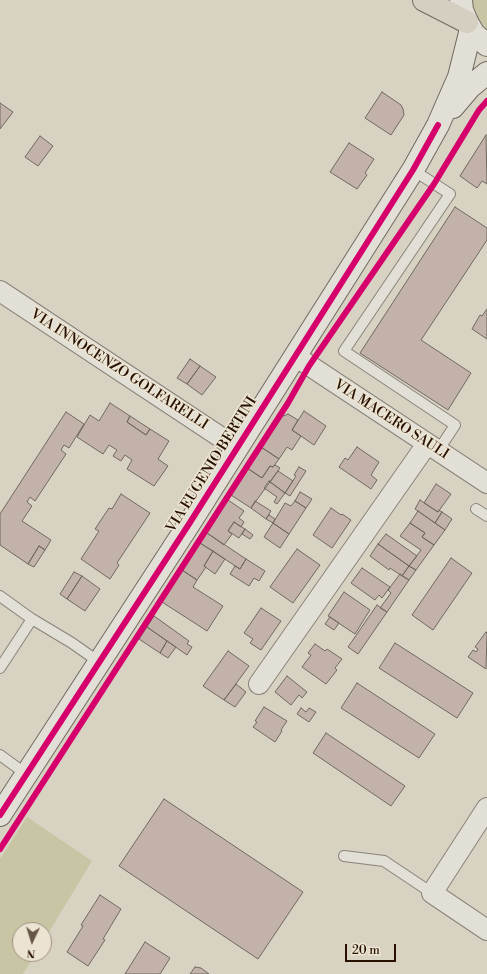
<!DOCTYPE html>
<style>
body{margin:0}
#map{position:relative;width:487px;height:974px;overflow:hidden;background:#d8d2c3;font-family:"Libre Bodoni",serif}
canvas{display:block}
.north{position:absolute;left:12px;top:922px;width:40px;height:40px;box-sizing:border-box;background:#ece4d2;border:1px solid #9e8f7e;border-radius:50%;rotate:184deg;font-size:11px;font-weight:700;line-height:16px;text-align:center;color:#281000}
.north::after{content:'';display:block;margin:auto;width:14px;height:18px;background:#665444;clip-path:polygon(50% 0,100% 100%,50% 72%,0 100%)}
.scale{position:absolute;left:345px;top:944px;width:51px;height:18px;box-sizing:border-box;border:2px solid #281000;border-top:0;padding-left:5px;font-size:12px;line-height:14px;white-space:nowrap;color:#281000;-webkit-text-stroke:3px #ece4d2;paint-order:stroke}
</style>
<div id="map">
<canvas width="487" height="974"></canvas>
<div class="north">N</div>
<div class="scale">20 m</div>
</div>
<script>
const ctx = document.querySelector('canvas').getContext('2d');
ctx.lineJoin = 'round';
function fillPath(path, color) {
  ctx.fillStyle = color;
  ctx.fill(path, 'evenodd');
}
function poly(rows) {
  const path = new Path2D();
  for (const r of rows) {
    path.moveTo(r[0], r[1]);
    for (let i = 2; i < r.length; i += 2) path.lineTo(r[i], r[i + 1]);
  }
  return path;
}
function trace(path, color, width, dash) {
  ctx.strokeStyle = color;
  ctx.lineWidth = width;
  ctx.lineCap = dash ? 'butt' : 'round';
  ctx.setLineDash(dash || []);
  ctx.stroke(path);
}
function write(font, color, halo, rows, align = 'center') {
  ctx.font = font + ' "Libre Bodoni",serif';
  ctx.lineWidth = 3.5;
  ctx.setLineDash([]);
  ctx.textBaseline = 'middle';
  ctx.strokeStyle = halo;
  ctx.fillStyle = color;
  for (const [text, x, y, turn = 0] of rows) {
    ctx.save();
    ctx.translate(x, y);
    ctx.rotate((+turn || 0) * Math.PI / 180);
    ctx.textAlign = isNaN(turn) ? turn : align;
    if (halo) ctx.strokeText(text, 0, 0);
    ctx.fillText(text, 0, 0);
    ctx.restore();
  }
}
const green = poly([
 [473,0,487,0,487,30,479,20,473,5],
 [27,817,92,861,44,940,44,930,20,930,20,954,35,954,23,974,0,974,0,859]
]);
const building = poly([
 [382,92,401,105,403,109,404,115,391,135,365,118,382,92],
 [0,103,13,112,0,129,0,103],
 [486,135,487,184,482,181,477,188,460,176,486,135],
 [40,136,53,146,38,166,25,157,40,136],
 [349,143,374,159,365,173,367,175,357,189,330,172,349,143],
 [455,207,487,228,487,240,421,340,471,373,448,410,360,353,455,207],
 [487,309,487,339,472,329,480,315,482,316,487,309],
 [190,359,200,366,187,384,177,378,190,359],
 [200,366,216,377,202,395,187,384,200,366],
 [110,403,130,416,127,422,146,435,150,429,169,441,158,459,168,466,154,486,127,469,132,460,125,455,121,461,113,456,117,450,109,445,103,454,77,437,90,415,99,421,110,403],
 [304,411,326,426,314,445,292,430,304,411],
 [66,412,84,424,69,448,64,445,61,450,66,454,35,501,30,497,27,502,32,506,22,521,51,540,45,550,39,546,28,564,0,545,0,514,66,412],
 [288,414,298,420,292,430,301,436,292,450,287,447,279,459,261,447,281,417,288,414],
 [130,416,150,429,146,435,127,422,130,416],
 [261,447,279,459,273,467,270,466,262,478,247,468,261,447],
 [357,447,379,462,371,475,377,480,371,489,339,467,345,458,348,460,357,447],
 [275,465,280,468,251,508,231,495,247,468,262,478,270,466,273,467,275,465],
 [299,467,306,471,290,496,285,493,296,476,294,475,299,467],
 [278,471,293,481,285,493,270,482,278,471],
 [269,481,285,493,277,504,274,502,277,497,264,488,269,481],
 [436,484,451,494,438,512,424,503,436,484],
 [300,492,312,499,306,508,295,501,300,492],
 [121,494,150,513,117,563,119,565,110,579,81,559,99,531,95,529,109,508,112,509,121,494],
 [228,500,244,511,239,518,244,522,241,527,234,522,228,531,232,534,224,545,207,533,228,500],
 [420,500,438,512,439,510,442,512,435,523,415,509,420,500],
 [255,501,271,511,266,519,251,508,255,501],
 [295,501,306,508,289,534,273,523,285,503,291,506,295,501],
 [331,508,341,515,342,514,351,520,332,548,313,535,331,508],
 [418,511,445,530,434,545,422,537,425,533,410,523,418,511],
 [442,512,452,519,445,530,435,523,442,512],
 [269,515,275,519,273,523,266,519,269,515],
 [234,522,245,529,239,538,228,531,234,522],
 [273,523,289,534,280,548,264,537,273,523],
 [410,523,425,533,422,537,434,545,416,570,409,566,421,550,400,536,410,523],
 [245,529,253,535,250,539,242,534,245,529],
 [207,533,246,559,240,569,200,543,207,533],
 [386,534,417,556,409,566,378,544,386,534],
 [200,543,213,551,204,566,206,567,197,580,182,570,200,543],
 [378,544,409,566,402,576,390,568,389,570,370,556,378,544],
 [39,546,45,550,34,567,28,564,39,546],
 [297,549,320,565,293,603,270,587,297,549],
 [213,551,225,559,215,574,204,566,213,551],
 [451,558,472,573,433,630,412,615,451,558],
 [246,559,265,571,259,581,254,578,249,586,230,574,235,566,240,569,246,559],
 [409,566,416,570,409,580,402,576,409,566],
 [362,568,390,587,382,598,379,595,375,600,351,583,362,568],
 [182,570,197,580,193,587,223,606,207,631,162,602,182,570],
 [74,572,82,576,67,599,60,594,74,572],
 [400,574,409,580,387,612,380,608,391,593,388,590,400,574],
 [82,576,100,589,85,611,67,599,82,576],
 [344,592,370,610,355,634,328,616,344,592],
 [377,605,387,612,358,654,348,647,377,605],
 [261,608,281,621,261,650,250,643,253,639,244,633,261,608],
 [154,616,189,641,187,644,192,647,187,655,147,627,154,616],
 [330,617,339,623,334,630,325,624,330,617],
 [147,627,167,641,160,653,139,639,147,627],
 [486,632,487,633,486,669,468,657,473,650,476,652,478,649,475,647,486,632],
 [167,641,176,647,168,658,160,653,167,641],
 [395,643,473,693,457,718,379,668,395,643],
 [315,644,325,651,327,649,342,659,335,668,337,670,326,684,302,667,311,655,308,653,315,644],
 [228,651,249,666,224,700,203,686,228,651],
 [287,676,307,692,302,698,299,695,291,705,275,692,287,676],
 [357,683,435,734,419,758,341,708,357,683],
 [236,684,246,692,235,707,224,700,236,684],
 [264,707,287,721,281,730,282,731,275,742,253,727,257,722,255,721,264,707],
 [301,708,306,712,309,708,316,712,309,722,297,714,301,708],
 [326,733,405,786,391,806,313,753,326,733],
 [164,799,303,892,258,959,119,866,164,799],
 [100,895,121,909,103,939,105,940,88,966,67,952,83,926,81,925,100,895],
 [145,942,170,958,160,974,125,974,145,942],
 [195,967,201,968,209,974,190,974,195,967]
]);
const lane = poly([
 [413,170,450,194,344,351,455,425,438,451],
 [476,509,487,516],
 [0,596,32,619],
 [0,668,32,619,72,643,99,662],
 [0,755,26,774],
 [344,856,384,861,432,893]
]);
const street = poly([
 [0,291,237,448],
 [295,356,487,483],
 [259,684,427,444],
 [487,808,432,893,487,930]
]);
const secondary = poly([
 [461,0,462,10,467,22,474,34,487,45],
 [453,107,470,87,487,73],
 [0,815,189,524,413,170,438,125,459,77,471,29]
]);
const highway = poly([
 [424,0,467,22]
]);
const cycleway = poly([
 [0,815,189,524,413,170,438,125],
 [0,849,288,403,309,366,434,184,479,110,487,101]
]);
const streetNames = [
 ["VIA INNOCENZO GOLFARELLI",119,370,33],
 ["VIA MACERO SAULI",391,420,33],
 ["VIA EUGENIO BERTINI",212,465,-58]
];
fillPath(green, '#c8c5a4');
fillPath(building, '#c3b2a9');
trace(building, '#70695f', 1);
trace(lane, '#898378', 12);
trace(street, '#898378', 22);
trace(secondary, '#70695f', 24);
trace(highway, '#70695f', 24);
trace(lane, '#e2dfd7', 10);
trace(street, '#e2dfd7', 20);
trace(secondary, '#e2dfd7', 22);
trace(highway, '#d5cfc2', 22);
trace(cycleway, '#d6006c', 6);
write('14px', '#281000', '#ece4d2', streetNames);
</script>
